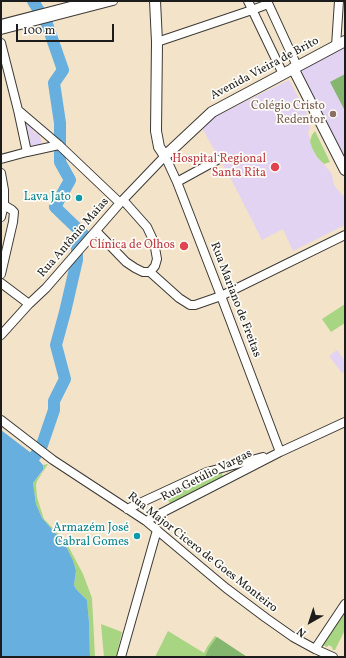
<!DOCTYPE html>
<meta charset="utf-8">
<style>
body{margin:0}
#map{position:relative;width:346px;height:658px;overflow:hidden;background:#f3e3c9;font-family:Vollkorn,serif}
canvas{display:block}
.frame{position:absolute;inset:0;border:2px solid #1c1c1c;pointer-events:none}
.north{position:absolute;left:290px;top:602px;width:40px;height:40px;-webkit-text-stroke:3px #fdfcf7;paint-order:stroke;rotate:219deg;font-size:11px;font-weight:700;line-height:16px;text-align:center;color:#1c1c1c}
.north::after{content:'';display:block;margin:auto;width:14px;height:18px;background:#1c1c1c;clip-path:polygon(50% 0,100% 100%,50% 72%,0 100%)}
.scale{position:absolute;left:16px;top:24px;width:98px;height:18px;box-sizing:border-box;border:2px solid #1c1c1c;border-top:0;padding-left:5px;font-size:12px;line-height:14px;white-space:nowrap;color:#1c1c1c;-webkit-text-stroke:3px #fdfcf7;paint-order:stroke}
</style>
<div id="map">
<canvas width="346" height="658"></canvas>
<div class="frame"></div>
<div class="north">N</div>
<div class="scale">100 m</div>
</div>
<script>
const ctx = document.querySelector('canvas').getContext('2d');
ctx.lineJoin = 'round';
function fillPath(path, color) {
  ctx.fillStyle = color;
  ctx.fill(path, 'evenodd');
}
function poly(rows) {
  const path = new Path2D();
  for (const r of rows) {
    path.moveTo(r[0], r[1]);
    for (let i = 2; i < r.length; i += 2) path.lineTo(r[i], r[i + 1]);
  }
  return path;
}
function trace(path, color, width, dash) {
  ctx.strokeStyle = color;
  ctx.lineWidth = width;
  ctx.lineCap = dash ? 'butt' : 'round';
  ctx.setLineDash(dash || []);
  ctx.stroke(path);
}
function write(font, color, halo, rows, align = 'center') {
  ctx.font = font + ' Vollkorn,serif';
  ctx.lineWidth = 3.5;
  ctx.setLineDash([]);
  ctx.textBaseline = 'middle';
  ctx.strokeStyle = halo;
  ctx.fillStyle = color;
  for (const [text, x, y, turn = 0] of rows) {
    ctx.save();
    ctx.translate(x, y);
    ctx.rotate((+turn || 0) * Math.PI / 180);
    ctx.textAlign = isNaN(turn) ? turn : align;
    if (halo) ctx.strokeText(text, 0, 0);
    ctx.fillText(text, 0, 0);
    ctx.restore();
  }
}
const built = poly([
 [345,47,345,158,299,69],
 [289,80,307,114,305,117,310,127,308,132,312,148,317,157,329,170,332,175,334,185,343,196,345,196,345,225,293,251,283,229,262,240,233,183,202,128,212,118],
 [31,123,34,133,39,133,42,144,31,146,25,125],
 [337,350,345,361,345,371,342,373,329,356]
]);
const green = poly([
 [315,131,330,162,324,164,317,157,312,148,310,141,312,135],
 [345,304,345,323,331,332,322,319],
 [48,464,37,481,36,485,37,497,40,507,44,519,66,542,83,574,92,598,95,657,90,657,89,622,87,600,76,589,74,585,76,571,65,544,42,518,36,504,33,483,43,471,43,465],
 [221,470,223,477,170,504,165,493],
 [345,611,345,630,335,650,333,650,332,647,329,645,327,647,322,645],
 [101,624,122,632,116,657,104,657],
 [168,631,204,653,207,647,215,636,247,657,155,657]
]);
const forest = poly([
 [345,74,345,111,330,82],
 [217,637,247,657,205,657,209,648]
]);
const water = poly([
 [1,430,35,456,43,465,43,470,33,483,36,504,42,518,65,544,73,561,76,571,74,585,76,589,87,600,89,622,90,657,1,657]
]);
const river = poly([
 [33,1,47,24,63,70,54,83,60,123,60,162,70,180,55,207,85,236,77,249,77,260,65,312,56,345,65,379,54,401,54,410,42,445,35,456]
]);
const minor = poly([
 [248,1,283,74],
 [267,1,297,66],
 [1,24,90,1],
 [1,30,113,1],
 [157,42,252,10,268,4],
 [1,43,18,110,27,152],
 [336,46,339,1],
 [18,110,59,145,120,203],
 [1,159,27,152,59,145],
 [1,173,4,190,4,205,12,210,14,212,13,222,1,274],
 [177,182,217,160],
 [123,200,147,227,154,242,157,259,155,266,150,272],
 [1,217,4,205],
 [96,231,126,262,135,268,143,272,150,272,179,298,190,305,195,305,221,296,345,235],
 [1,283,29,304],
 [1,335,29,304,46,288,120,203,165,156,177,182,221,296,280,452],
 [1,420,53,460,146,521,226,588,266,618,293,637,315,649,333,657],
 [127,509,207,472,263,457],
 [146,521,280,452,345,422],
 [315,649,345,604],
 [121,657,157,530]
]);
const major = poly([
 [155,1,157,42,156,131,159,147,165,156,212,112,345,41],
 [293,68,345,170]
]);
const markers = [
 [333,114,4,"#8d6e63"],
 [275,167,5,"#e0444e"],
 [79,198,4,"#0f9aa8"],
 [184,246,5,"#e0444e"],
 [137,536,4,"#0f9aa8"]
];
const streetNames = [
 ["Avenida Vieira de Brito",265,69,-28],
 ["Rua Antônio Maias",74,238,-49],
 ["Rua Mariano de Freitas",235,300,69],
 ["Rua Getúlio Vargas",207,476,-27],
 ["Rua Major Cicero de Goes Monteiro",202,553,38]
];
const educationNames = [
 ["Colégio Cristo",325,107],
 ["Redentor",325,121]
];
const healthNames = [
 ["Hospital Regional",266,160],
 ["Santa Rita",266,174],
 ["Clínica de Olhos",175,246]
];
const cultureNames = [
 ["Lava Jato",71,198],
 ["Armazém José",129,529],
 ["Cabral Gomes",129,543]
];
fillPath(built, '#e3d3f2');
fillPath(green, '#a7d582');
fillPath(forest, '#85b670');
fillPath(water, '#66afde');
trace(river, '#66afde', 12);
trace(minor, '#3c3a36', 10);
trace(major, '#3c3a36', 12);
trace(minor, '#fff', 8);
trace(major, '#fff', 10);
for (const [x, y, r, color] of markers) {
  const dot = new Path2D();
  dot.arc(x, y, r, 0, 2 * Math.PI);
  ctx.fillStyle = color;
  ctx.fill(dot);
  trace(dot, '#fdfcf7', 1.5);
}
write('12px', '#1c1c1c', '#fdfcf7', streetNames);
write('12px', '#785e54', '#fdfcf7', educationNames, 'right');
write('12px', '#be3a42', '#fdfcf7', healthNames, 'right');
write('12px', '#0d838f', '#fdfcf7', cultureNames, 'right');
</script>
